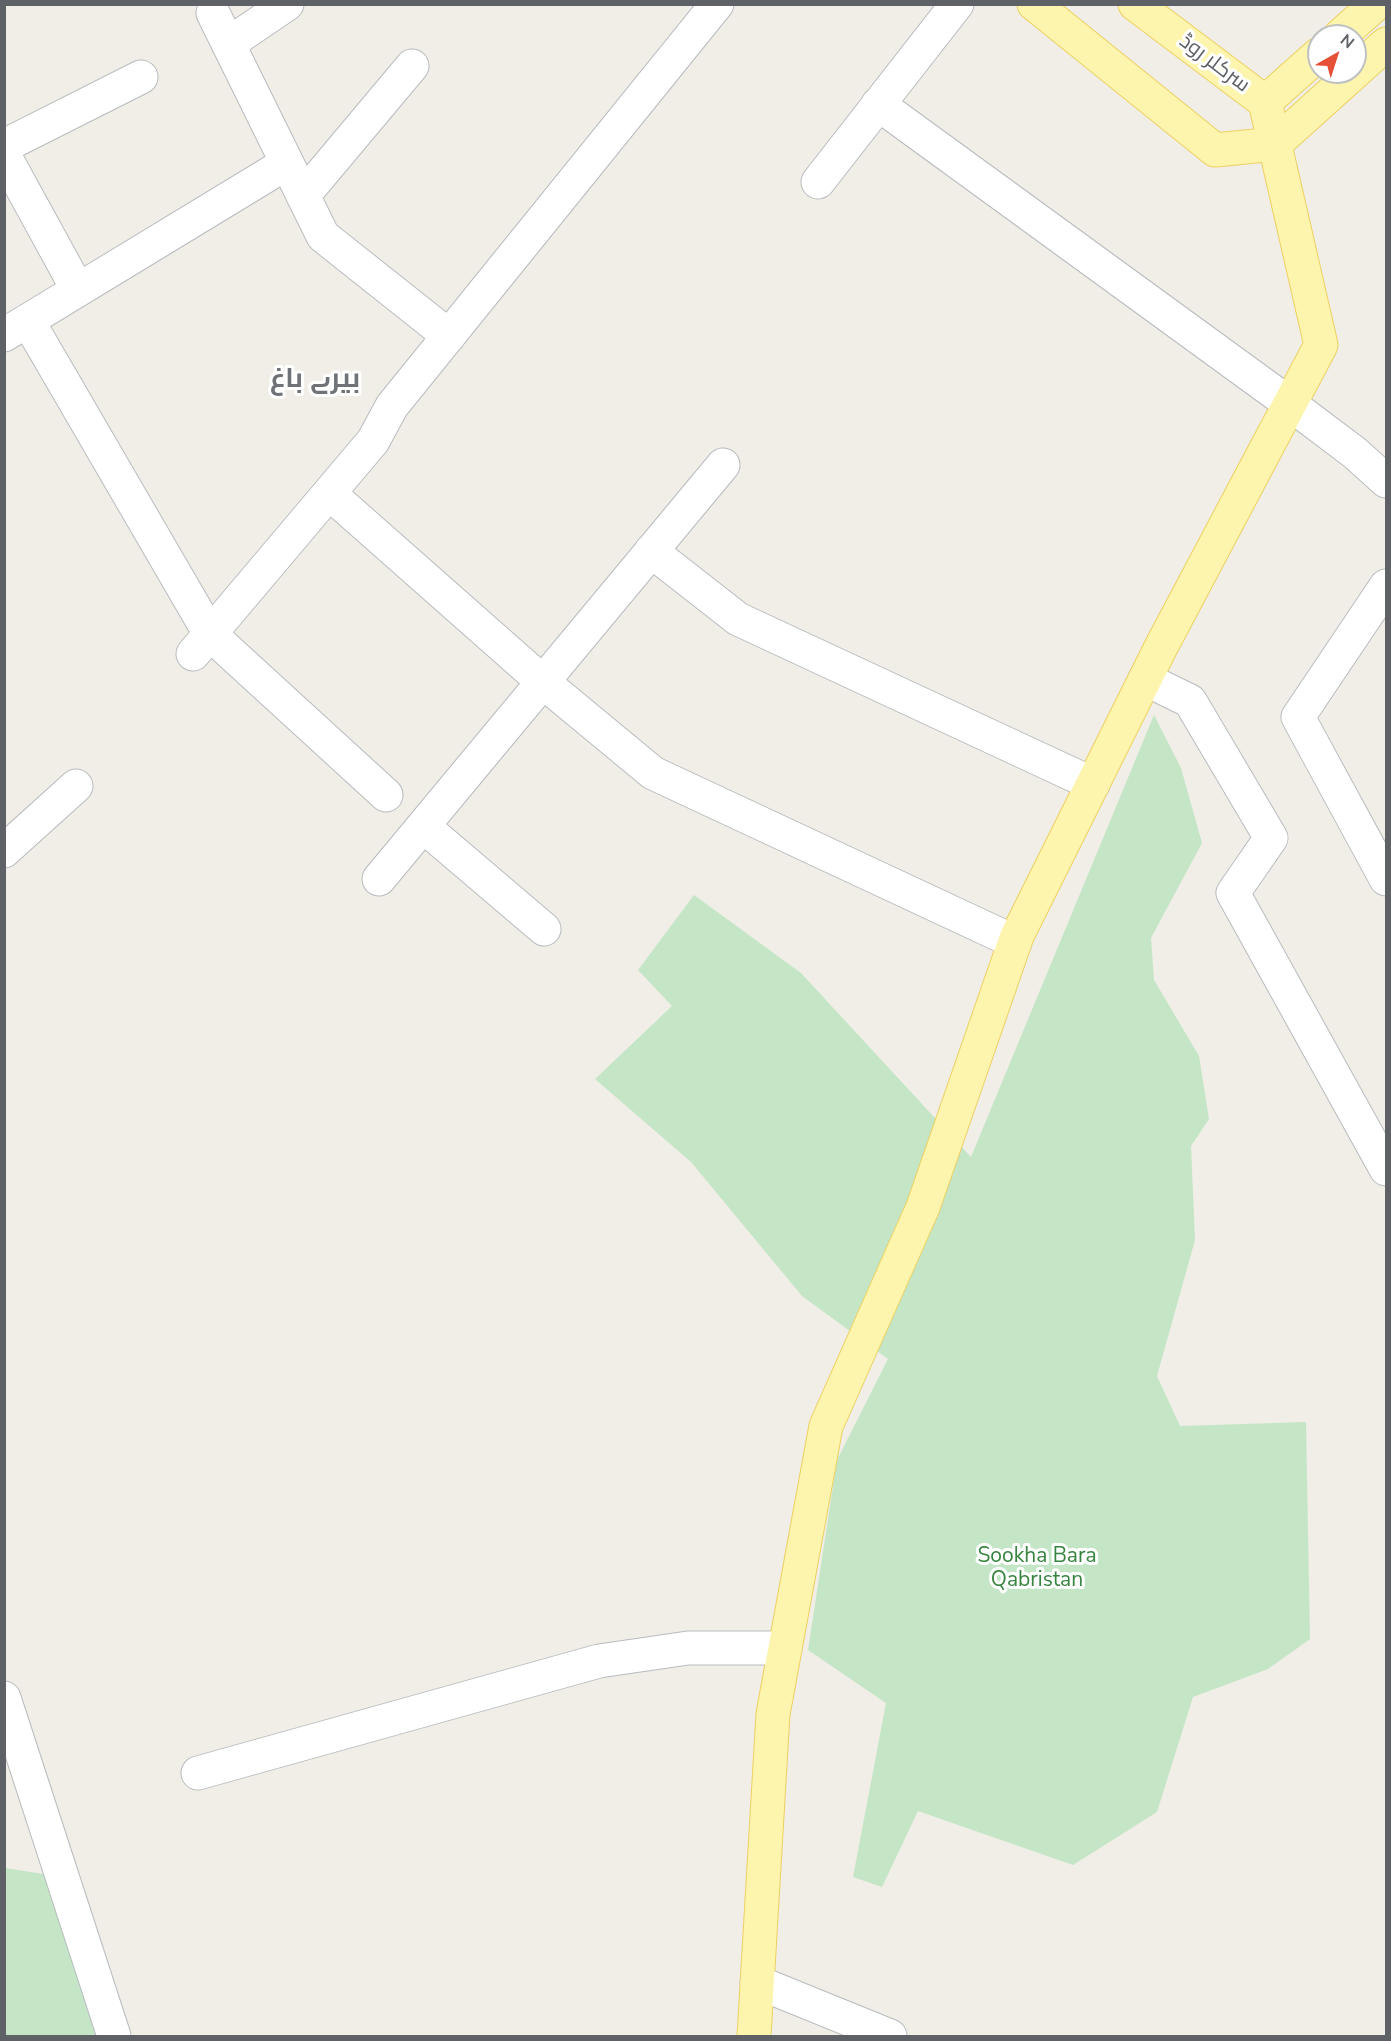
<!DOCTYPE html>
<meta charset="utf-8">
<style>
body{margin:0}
#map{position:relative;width:1391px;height:2041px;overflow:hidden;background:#f0eee6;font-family:"Nunito Sans",sans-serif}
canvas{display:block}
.frame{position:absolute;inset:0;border:6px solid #5e6166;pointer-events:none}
.north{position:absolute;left:1307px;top:24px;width:60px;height:60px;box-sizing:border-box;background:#fff;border:2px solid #bfc0c2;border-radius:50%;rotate:39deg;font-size:16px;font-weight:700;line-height:24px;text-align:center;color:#5e6166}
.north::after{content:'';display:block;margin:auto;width:21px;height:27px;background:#e55037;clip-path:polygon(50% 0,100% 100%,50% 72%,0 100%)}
</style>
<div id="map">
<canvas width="1391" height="2041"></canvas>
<div class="frame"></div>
<div class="north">N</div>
</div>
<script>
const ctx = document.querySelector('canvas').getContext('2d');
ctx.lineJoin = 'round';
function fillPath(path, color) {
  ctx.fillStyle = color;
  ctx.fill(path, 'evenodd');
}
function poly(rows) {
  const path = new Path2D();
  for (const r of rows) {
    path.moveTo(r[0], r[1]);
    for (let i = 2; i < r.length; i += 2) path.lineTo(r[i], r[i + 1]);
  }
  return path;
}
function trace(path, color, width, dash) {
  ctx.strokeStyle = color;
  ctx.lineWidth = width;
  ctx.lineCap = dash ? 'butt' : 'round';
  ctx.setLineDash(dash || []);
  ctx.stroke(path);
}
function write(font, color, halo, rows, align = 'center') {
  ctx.font = font + ' "Nunito Sans",Cairo,sans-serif';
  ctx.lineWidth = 6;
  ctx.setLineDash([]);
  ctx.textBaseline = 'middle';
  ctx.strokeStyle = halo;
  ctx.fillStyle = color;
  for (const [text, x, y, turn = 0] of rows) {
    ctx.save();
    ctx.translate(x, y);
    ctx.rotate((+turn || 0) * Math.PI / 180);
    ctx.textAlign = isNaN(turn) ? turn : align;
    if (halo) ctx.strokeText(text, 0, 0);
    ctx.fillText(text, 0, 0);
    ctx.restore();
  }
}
const green = poly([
 [1154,715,1181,768,1202,843,1151,938,1154,980,1199,1056,1209,1119,1191,1146,1195,1240,1157,1376,1180,1426,1306,1422,1310,1639,1268,1669,1193,1697,1157,1812,1073,1865,918,1811,882,1887,853,1877,886,1703,808,1650,837,1460,888,1359,802,1296,691,1162,595,1079,672,1006,638,970,694,895,801,973,971,1157],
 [5,1868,62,1877,114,2036,5,2036]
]);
const minor = poly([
 [213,13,323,236,449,336],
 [228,44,287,4],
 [878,104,1290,404,1355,453,1386,481],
 [4,146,141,77],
 [4,155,78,290],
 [818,182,957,4],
 [303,196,412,66],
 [28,321,210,634,386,795],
 [4,335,287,163],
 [329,493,543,682,653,773,1015,942],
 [651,551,738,619,1093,784],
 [1386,586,1298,717,1386,879],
 [193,654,373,441,392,406,717,4],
 [1145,679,1190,701,1271,838,1233,893,1386,1169],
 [423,826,544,929],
 [4,851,76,786],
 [379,879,723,465],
 [4,1698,114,2036],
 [198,1773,599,1661,688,1648,785,1648],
 [757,1982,890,2036]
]);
const major = poly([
 [1034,4,1215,150,1275,144,1355,72],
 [1135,4,1265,102],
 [1340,36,1376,4],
 [1355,72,1386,44],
 [1265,102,1319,54],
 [754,2036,773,1714,826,1426,923,1207,1017,936,1161,647,1321,345,1265,102]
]);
const streetNames = [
 ["سرکلر روڈ",1214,64,37]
];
const parkNames = [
 ["Sookha Bara",1037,1557],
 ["Qabristan",1037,1581]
];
const districtNames = [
 ["بیرے باغ",315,380]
];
fillPath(green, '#c4e6c6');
trace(minor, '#b8bbbf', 35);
trace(major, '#eed061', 35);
trace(minor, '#fff', 33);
trace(major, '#fdf5ae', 33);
write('21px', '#5e6166', '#fff', streetNames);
write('21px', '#378440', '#fff', parkNames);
write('bold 27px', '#6f7378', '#fff', districtNames);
</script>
